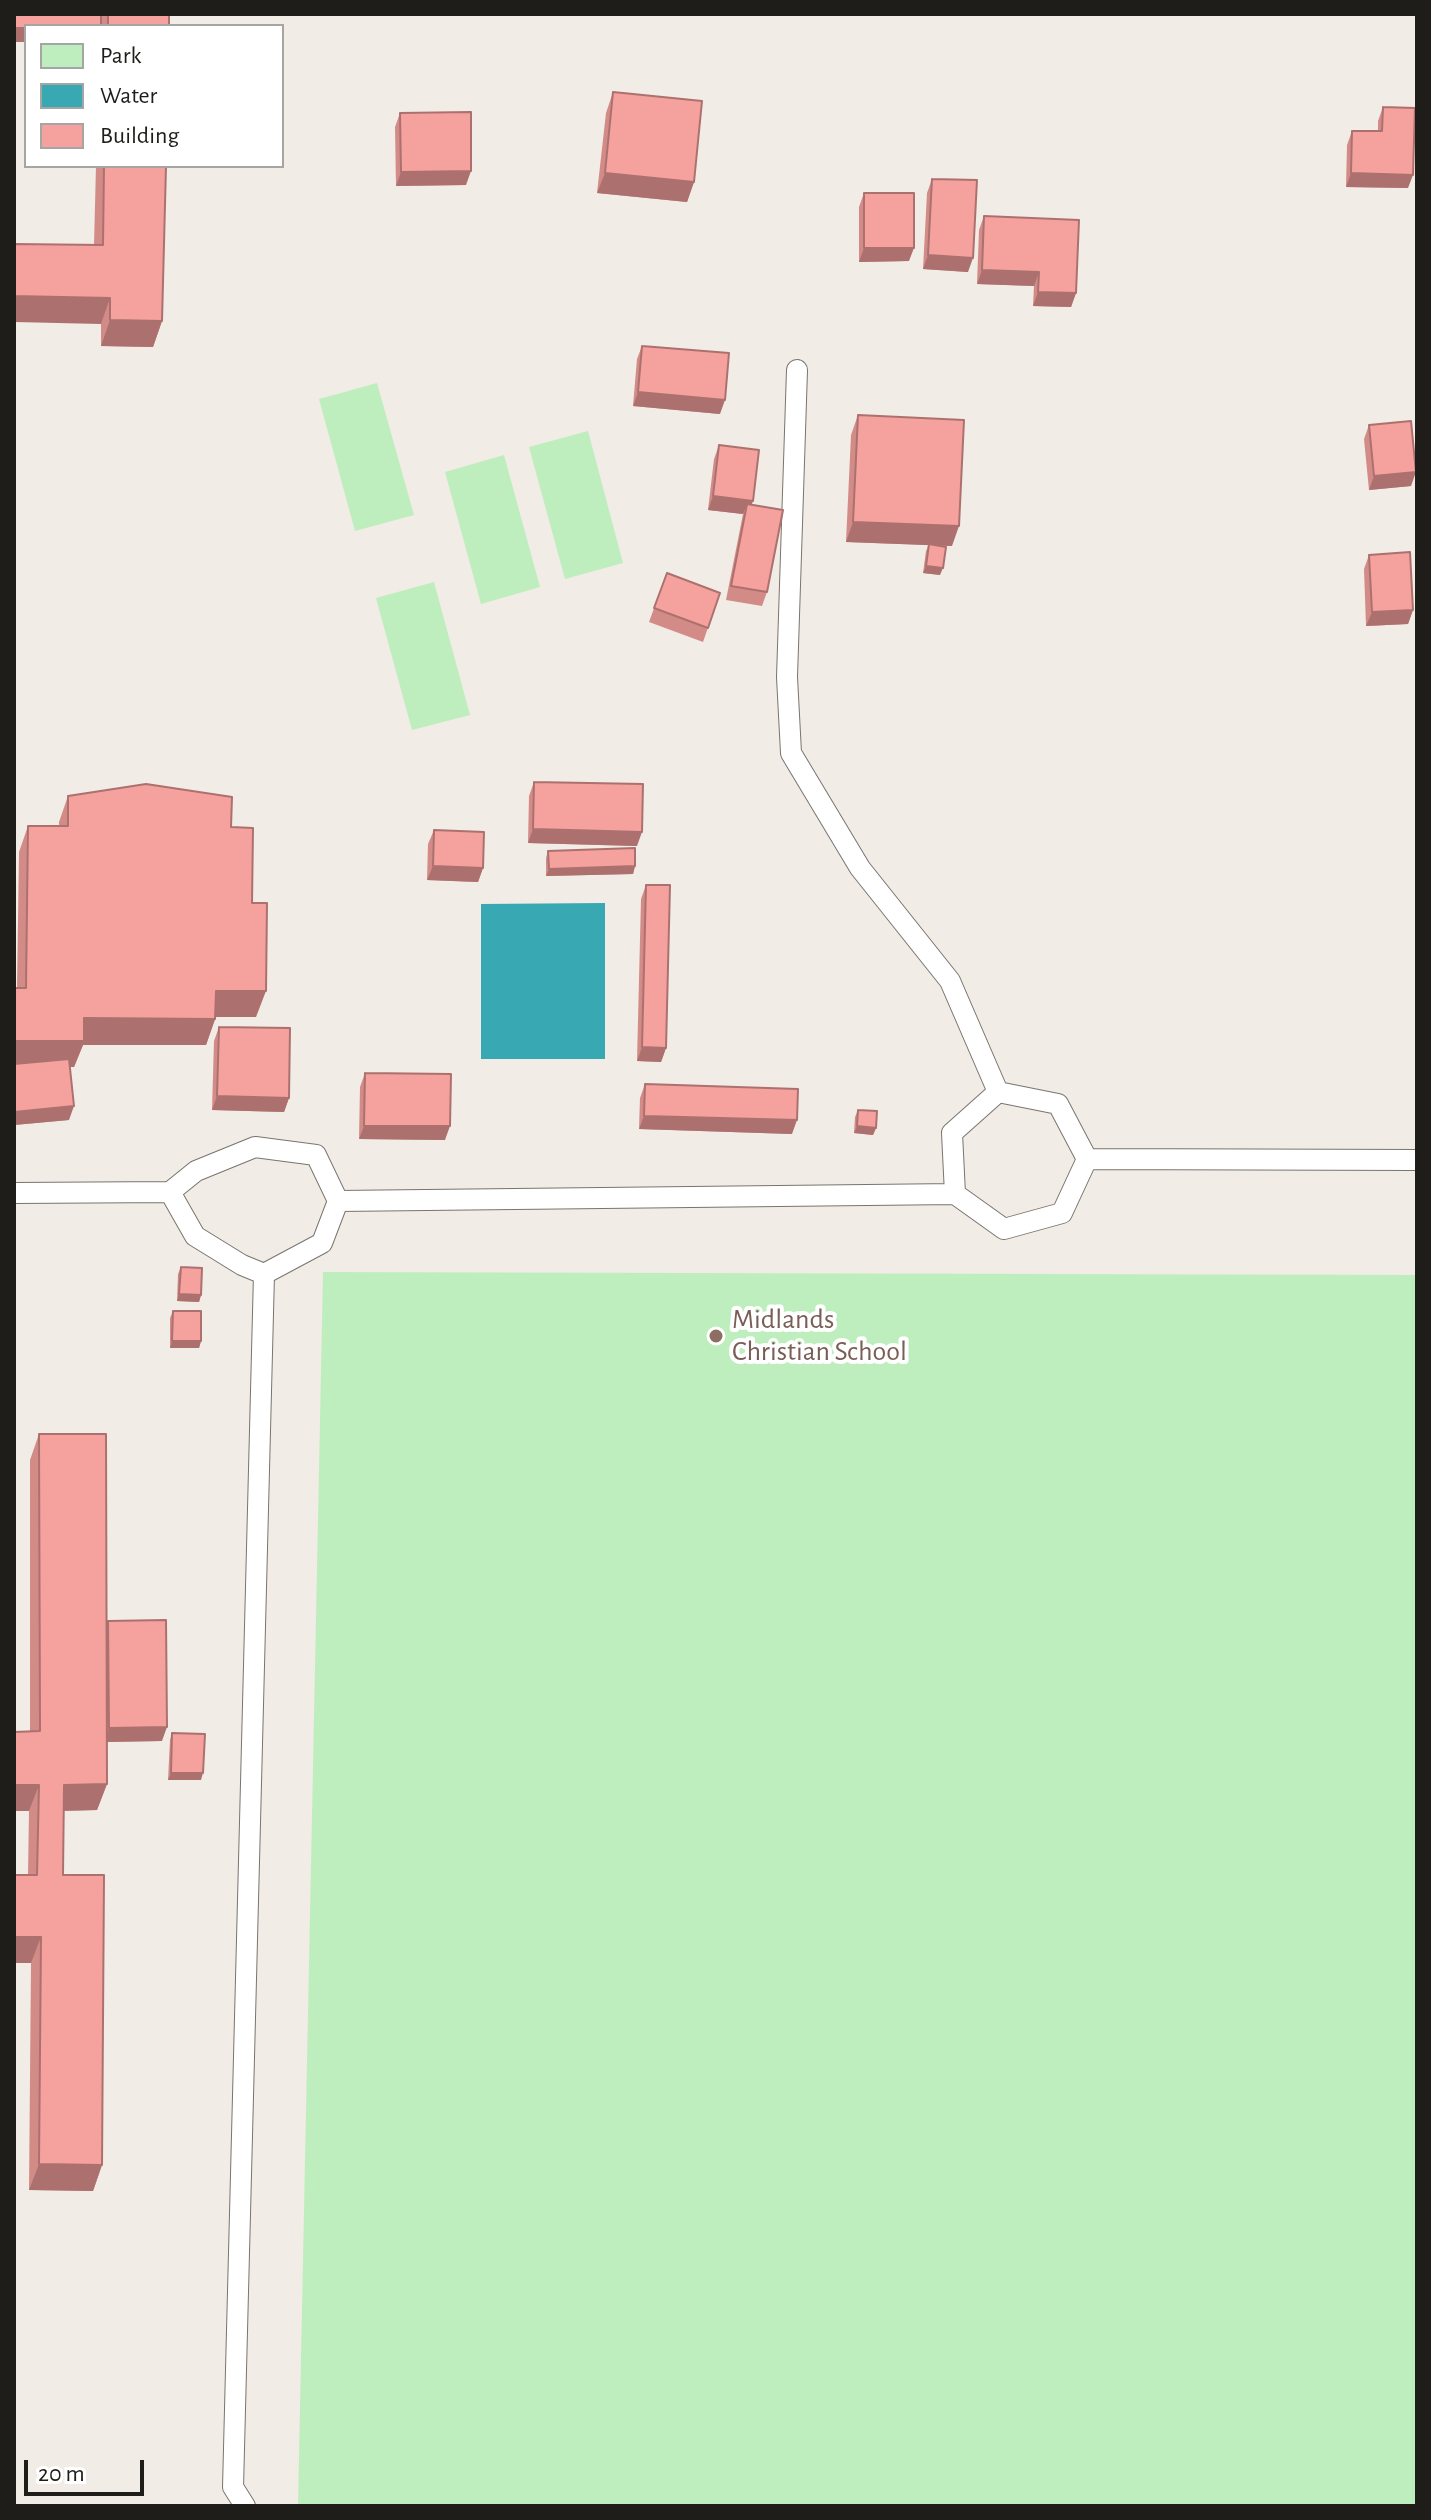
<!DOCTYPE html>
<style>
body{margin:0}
#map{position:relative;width:1431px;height:2520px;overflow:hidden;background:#f1ece5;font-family:"Alegreya Sans",sans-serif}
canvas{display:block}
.frame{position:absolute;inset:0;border:16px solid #1e1d1a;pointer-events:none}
.legend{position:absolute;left:24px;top:24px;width:260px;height:144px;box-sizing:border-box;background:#fff;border:2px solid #a5a5a3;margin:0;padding:10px 14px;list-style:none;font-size:24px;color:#1e1d1a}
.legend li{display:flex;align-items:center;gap:16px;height:40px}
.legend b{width:40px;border:2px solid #a5a5a3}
.scale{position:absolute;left:24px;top:2460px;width:120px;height:36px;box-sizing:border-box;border:4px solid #1e1d1a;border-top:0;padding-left:10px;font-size:24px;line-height:28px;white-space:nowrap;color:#1e1d1a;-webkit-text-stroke:6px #fff;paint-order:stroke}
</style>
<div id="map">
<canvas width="1431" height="2520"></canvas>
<div class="frame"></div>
<ul class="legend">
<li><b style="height:22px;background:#beeebe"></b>Park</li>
<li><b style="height:22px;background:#38a8b3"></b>Water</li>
<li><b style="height:22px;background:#f5a29e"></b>Building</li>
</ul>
<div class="scale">20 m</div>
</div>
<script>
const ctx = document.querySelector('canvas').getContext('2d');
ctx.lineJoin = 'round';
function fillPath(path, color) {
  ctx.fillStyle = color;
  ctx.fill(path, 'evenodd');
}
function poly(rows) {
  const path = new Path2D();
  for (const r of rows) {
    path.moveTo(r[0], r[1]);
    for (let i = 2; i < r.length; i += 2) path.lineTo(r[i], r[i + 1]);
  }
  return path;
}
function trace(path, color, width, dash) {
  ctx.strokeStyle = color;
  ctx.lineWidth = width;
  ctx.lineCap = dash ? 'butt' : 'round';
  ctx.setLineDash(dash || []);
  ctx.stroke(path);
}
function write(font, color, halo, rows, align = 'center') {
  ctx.font = font + ' "Alegreya Sans",sans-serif';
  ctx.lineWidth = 8;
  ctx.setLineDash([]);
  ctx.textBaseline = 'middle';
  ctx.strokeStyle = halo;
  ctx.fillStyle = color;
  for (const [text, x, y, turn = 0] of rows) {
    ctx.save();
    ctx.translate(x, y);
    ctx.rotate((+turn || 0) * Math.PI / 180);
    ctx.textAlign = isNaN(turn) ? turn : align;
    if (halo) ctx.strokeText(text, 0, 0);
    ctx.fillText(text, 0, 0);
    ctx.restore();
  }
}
const green = poly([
 [377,383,414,515,355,531,319,399],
 [588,431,623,563,565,579,529,447],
 [504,455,540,587,481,604,445,472],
 [434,582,470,715,412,730,376,598],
 [323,1272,1417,1275,1417,2506,298,2506]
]);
const water = poly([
 [605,903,605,1059,481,1059,481,904]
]);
const service = poly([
 [797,370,787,677,791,753,860,868,950,981,998,1092],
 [998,1092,1058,1104,1087,1159,1062,1213,1004,1229,955,1194,952,1133,998,1092],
 [255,1147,316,1155,338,1201,322,1243,264,1274,242,1265,195,1236,170,1192,196,1171,255,1147],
 [1087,1159,1417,1160],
 [14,1193,170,1192],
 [338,1201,955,1194],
 [245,2506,233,2487,264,1274]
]);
const wall = poly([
 [14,14,169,14,169,26,26,26,26,42,14,42],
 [613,92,694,182,687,202,597,193,606,113],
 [1383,107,1408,188,1346,187,1347,145,1352,131,1378,131,1378,121],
 [400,113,466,185,396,186,395,127],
 [96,166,166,166,162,321,153,347,101,346,101,324,94,245],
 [932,179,968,272,923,269,927,193],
 [864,193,909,261,859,262,859,207],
 [984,216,1076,293,1071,307,1033,306,1034,286,977,284,979,230],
 [642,346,720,414,633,406,637,359],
 [858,415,952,546,937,546,940,575,923,573,926,551,929,545,846,542,851,435],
 [1369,425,1411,486,1369,490,1364,439],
 [719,445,751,504,767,592,762,606,726,600,743,514,708,510,714,459],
 [1369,555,1413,610,1408,624,1366,626,1364,569],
 [667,573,720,593,703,642,649,622],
 [534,782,637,846,528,843,529,796],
 [68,796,231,827,252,903,256,1017,216,1017,206,1045,83,1045,74,1067,70,1067,69,1120,14,1125,14,988,17,988,19,852,28,826,59,826,59,822],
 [434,830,483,868,478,882,427,880,428,844],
 [548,851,635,866,633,874,546,876,546,858],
 [646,885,666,1048,661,1062,637,1061,641,899],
 [219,1027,289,1098,284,1112,212,1110,214,1041],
 [365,1073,445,1140,359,1139,360,1087],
 [645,1084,792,1134,639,1129,640,1098],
 [858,1110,876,1128,873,1135,854,1133,855,1117],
 [181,1267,201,1295,199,1302,177,1301,178,1274],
 [173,1311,201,1341,199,1348,170,1348,170,1318],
 [39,1434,107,1624,162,1741,107,1742,107,1784,97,1810,64,1811,63,1875,102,2165,93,2191,29,2190,31,1963,14,1963,14,1875,28,1875,29,1811,14,1811,14,1732,30,1732,30,1460],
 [172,1733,201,1780,168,1780,170,1740]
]);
const shadedWall = poly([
 [14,28,26,28,26,42,14,42],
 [471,171,466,185,396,186,401,172],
 [605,173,694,182,687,202,597,193],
 [1351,173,1413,175,1408,188,1346,187],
 [864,248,914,248,909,261,859,262],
 [928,255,973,258,968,272,923,269],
 [982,270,1039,272,1034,286,977,284],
 [1038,292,1076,293,1071,307,1033,306],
 [14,296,110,298,101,324,14,322],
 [110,320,162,321,153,347,101,346],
 [638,392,725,400,720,414,633,406],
 [1416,472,1411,486,1369,490,1374,476],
 [713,496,753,501,748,515,747,504,743,514,708,510],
 [853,522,959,526,952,546,846,542],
 [926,566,943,568,940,575,923,573],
 [1413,610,1408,624,1366,626,1372,612],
 [533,829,642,832,637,846,528,843],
 [433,866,483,868,478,882,427,880],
 [635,866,633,874,546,876,549,869],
 [216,991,266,991,256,1017,207,1017],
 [84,1018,215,1019,206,1045,83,1045,74,1067,14,1067,14,1041],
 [642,1047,666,1048,661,1062,637,1061],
 [217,1096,289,1098,284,1112,212,1110],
 [74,1106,69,1120,14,1125,14,1112],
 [644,1116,797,1120,792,1134,639,1129],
 [364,1126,450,1126,445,1140,359,1139],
 [857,1126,876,1128,873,1135,854,1133],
 [179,1294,201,1295,199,1302,177,1301],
 [172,1341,201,1341,199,1348,170,1348],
 [167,1727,162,1741,104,1742,109,1728],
 [171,1773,203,1773,201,1780,168,1780],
 [107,1784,97,1810,55,1811,64,1785],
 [14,1785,39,1785,29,1811,14,1811],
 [14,1937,41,1937,31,1963,14,1963],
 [39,2164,102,2165,93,2191,29,2190]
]);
const building = poly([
 [14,14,101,14,101,26,26,26,26,28,14,28,14,14],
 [108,14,169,14,169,26,108,26,108,14],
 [613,92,702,101,694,182,605,173,613,92],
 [1383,107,1415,108,1413,175,1351,173,1352,131,1382,131,1383,107],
 [471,112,471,171,401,172,400,113,471,112],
 [104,166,166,166,162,321,110,320,110,298,14,296,14,244,103,245,104,166],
 [932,179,977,180,973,258,928,255,932,179],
 [864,193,914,193,914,248,864,248,864,193],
 [984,216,1079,220,1076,293,1038,292,1039,272,982,270,984,216],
 [642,346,729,353,725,400,638,392,642,346],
 [858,415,964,420,959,526,853,522,858,415],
 [1411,421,1416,472,1374,476,1369,425,1411,421],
 [719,445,759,450,753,501,713,496,719,445],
 [747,504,783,510,767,592,731,586,747,504],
 [929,544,946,547,943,568,926,566,929,544],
 [1410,552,1413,610,1372,612,1369,555,1410,552],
 [667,573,720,593,708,628,654,608,667,573],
 [534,782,643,784,642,832,533,829,534,782],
 [146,784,232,797,231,827,253,828,252,903,267,903,266,991,216,991,215,1019,84,1018,84,1041,14,1041,14,988,26,988,28,826,68,826,68,796,146,784],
 [434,830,484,832,483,868,433,866,434,830],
 [635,848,635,866,549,869,548,851,635,848],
 [646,885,670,885,666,1048,642,1047,646,885],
 [219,1027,290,1028,289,1098,217,1096,219,1027],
 [69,1059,74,1106,14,1112,14,1064,69,1059],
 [365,1073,451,1074,450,1126,364,1126,365,1073],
 [645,1084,798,1089,797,1120,644,1116,645,1084],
 [858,1110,877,1111,876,1128,857,1126,858,1110],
 [181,1267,202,1268,201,1295,179,1294,181,1267],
 [173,1311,201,1311,201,1341,172,1341,173,1311],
 [39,1434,106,1434,107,1784,64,1785,63,1875,104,1875,102,2165,39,2164,41,1937,14,1937,14,1875,37,1875,39,1785,14,1785,14,1732,40,1731,39,1434],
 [166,1620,167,1727,109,1728,108,1621,166,1620],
 [172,1733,205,1734,203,1773,171,1773,172,1733]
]);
const markers = [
 [716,1336,8,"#8d6e63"]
];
const educationNames = [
 ["Midlands",732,1320],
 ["Christian School",732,1352]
];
fillPath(green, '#beeebe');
fillPath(water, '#38a8b3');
trace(service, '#79746e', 22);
trace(service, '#fff', 20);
fillPath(wall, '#d38b88');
fillPath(shadedWall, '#ac716f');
fillPath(building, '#f5a29e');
trace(building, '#ac716f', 2);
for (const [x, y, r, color] of markers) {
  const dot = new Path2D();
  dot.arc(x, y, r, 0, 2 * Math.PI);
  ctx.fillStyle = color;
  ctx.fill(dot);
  trace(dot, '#fff', 3);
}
write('28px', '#785e54', '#fff', educationNames, 'left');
</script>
